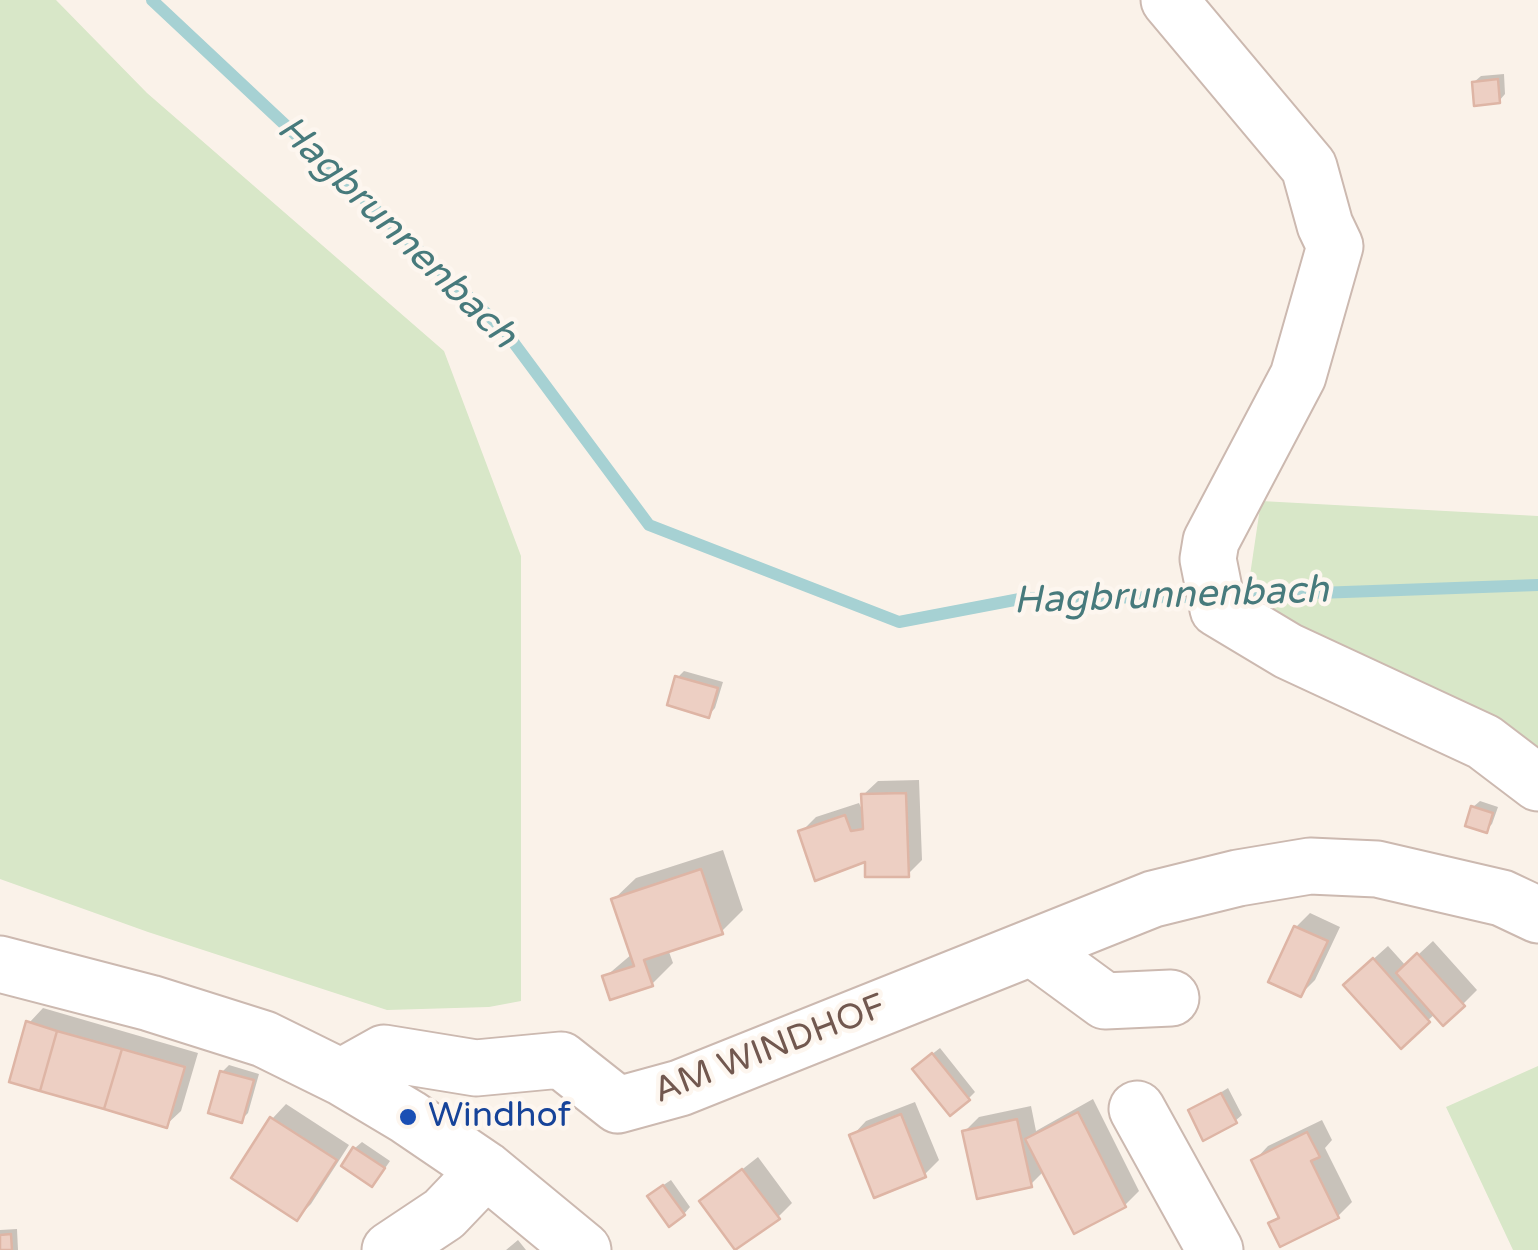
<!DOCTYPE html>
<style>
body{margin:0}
canvas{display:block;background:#faf2e9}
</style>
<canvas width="1538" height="1250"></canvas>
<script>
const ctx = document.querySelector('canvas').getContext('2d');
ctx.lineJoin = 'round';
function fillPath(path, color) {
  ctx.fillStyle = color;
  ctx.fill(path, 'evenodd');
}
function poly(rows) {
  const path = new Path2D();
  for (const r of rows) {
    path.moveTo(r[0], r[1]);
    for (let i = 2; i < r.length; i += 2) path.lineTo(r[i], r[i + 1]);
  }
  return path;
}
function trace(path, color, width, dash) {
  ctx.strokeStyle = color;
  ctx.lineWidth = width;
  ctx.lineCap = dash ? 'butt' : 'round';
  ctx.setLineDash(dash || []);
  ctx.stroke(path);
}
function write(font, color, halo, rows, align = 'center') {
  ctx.font = font + ' "Varela Round",sans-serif';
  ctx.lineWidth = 9;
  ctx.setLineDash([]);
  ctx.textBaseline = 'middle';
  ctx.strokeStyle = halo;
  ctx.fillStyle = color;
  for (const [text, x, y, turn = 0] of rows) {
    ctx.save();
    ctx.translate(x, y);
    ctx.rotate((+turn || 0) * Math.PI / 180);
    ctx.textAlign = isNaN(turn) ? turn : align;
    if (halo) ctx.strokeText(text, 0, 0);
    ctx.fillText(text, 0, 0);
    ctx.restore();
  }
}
const green = poly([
 [0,0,56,0,147,93,444,351,521,556,521,1001,489,1007,387,1010,148,932,0,879],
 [1261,501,1538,516,1538,796,1245,609],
 [1538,1066,1538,1250,1513,1250,1446,1107]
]);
const shadow = poly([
 [1504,74,1505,94,1499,101,1474,82,1481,76],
 [684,671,723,682,715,708,709,715,678,677],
 [919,780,922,860,908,874,801,832,816,817,859,803,864,814,863,795,878,781],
 [1480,801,1498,807,1492,824,1486,830,1473,807],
 [723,850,743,910,722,931,668,949,673,963,652,984,605,977,632,954,614,899,636,878],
 [1310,913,1340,927,1315,980,1301,994,1296,927],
 [1433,941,1477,990,1463,1004,1436,1013,1401,1045,1360,971,1388,946,1406,966],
 [43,1008,198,1053,181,1111,166,1125,29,1023],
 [940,1048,975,1092,969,1098,922,1062],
 [229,1065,259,1074,248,1113,241,1120,222,1072],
 [1228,1088,1242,1115,1235,1121,1191,1111],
 [1093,1099,1139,1191,1125,1205,1044,1171,1031,1184,965,1131,979,1117,1031,1106,1036,1131],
 [915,1102,939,1160,925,1174,852,1136,866,1121],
 [286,1104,349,1145,311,1204,297,1218,272,1119],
 [1322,1120,1332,1140,1325,1148,1352,1202,1338,1216,1271,1224,1280,1215,1254,1161,1268,1146],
 [362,1142,390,1161,379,1177,355,1148],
 [758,1157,792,1203,778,1217,702,1201],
 [671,1180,690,1207,684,1214,656,1190],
 [17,1229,18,1250,0,1250,0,1230],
 [518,1240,526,1250,506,1250]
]);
const stream = poly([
 [152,0,505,331,649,525,899,622,1025,598,1200,597],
 [1235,596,1538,585]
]);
const building = poly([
 [1498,79,1500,103,1474,106,1472,82,1498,79],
 [675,676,718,688,709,718,667,705,675,676],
 [906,793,909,877,865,877,865,862,815,881,798,831,845,815,851,831,863,829,861,794,906,793],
 [1471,806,1493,813,1487,833,1465,826,1471,806],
 [701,869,723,934,644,960,653,986,610,1000,602,976,634,966,611,899,701,869],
 [1294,926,1328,941,1301,997,1268,982,1294,926],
 [1417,953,1465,1006,1443,1026,1396,973,1417,953],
 [1373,958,1430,1022,1401,1049,1343,985,1373,958],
 [26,1021,57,1031,40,1091,9,1082,26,1021],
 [57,1031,122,1049,104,1109,40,1091,57,1031],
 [122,1049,185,1067,167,1128,104,1109,122,1049],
 [932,1053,970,1100,950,1116,912,1069,932,1053],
 [220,1071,254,1080,242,1123,208,1113,220,1071],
 [1221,1093,1237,1123,1203,1141,1188,1110,1221,1093],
 [1078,1112,1126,1207,1074,1234,1025,1139,1078,1112],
 [901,1114,926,1177,874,1198,849,1135,901,1114],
 [270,1117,337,1160,297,1221,231,1178,270,1117],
 [1017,1119,1032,1187,977,1199,962,1131,1017,1119],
 [1307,1132,1320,1157,1311,1161,1339,1218,1280,1247,1268,1223,1279,1218,1251,1160,1307,1132],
 [353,1147,385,1168,372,1187,341,1166,353,1147],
 [742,1169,780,1219,735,1250,699,1201,742,1169],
 [663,1185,685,1215,669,1227,647,1196,663,1185],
 [11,1234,12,1250,0,1250,0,1235,11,1234]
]);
const minor = poly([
 [1169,0,1309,167,1325,225,1335,246,1298,376,1211,541,1208,559,1218,609,1288,651,1484,742,1538,783],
 [1034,949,1105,1001,1171,998],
 [0,964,150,1003,264,1039,341,1077,408,1117,486,1170,583,1250],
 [341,1077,384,1053,476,1068,561,1060,618,1105,680,1088,1153,899,1238,878,1310,866,1377,869,1502,898,1538,915],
 [1137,1109,1215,1250],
 [390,1250,444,1214,486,1170]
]);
const markers = [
 [408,1117,10,"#1a4fb4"]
];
const streetNames = [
 ["AM WINDHOF",770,1050,-21]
];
const transitNames = [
 ["Windhof",428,1117]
];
const waterNames = [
 ["Hagbrunnenbach",396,233,44],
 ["Hagbrunnenbach",1171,597,-2]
];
fillPath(green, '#d8e7c8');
fillPath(shadow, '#0003');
trace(stream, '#a6d1d3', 12);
fillPath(building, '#edcfc3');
trace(building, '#deb5a5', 2.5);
trace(minor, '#ccb9b0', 59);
trace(minor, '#fff', 55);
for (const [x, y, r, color] of markers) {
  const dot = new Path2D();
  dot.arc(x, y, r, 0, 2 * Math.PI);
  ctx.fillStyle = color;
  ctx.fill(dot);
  trace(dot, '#fdf6ef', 4);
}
write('35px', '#72584f', '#fdf6ef', streetNames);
write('35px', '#164399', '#fdf6ef', transitNames, 'left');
write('italic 38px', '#477a7c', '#fdf6ef', waterNames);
</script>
